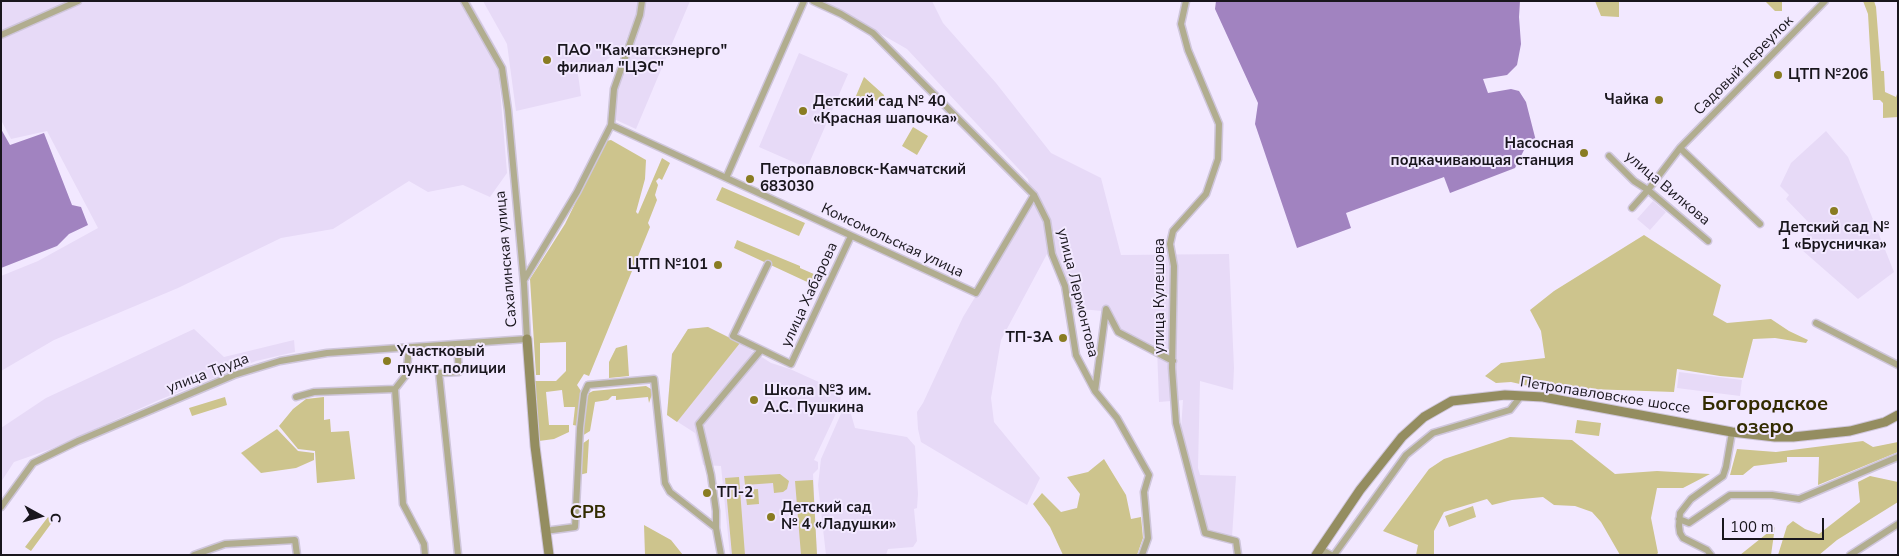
<!DOCTYPE html>
<meta charset="utf-8">
<style>
body{margin:0}
#map{position:relative;width:1899px;height:556px;overflow:hidden;background:#f2e8ff;font-family:"Nunito Sans",sans-serif}
canvas{display:block}
.frame{position:absolute;inset:0;border:2px solid #19161d;pointer-events:none}
.north{position:absolute;left:15px;top:491px;width:50px;height:50px;-webkit-text-stroke:4px #f2e8ff;paint-order:stroke;rotate:97deg;font-size:14px;font-weight:700;line-height:20px;text-align:center;color:#19161d}
.north::after{content:'';display:block;margin:auto;width:18px;height:22px;background:#19161d;clip-path:polygon(50% 0,100% 100%,50% 72%,0 100%)}
.scale{position:absolute;left:1722px;top:518px;width:102px;height:22px;box-sizing:border-box;border:2px solid #19161d;border-top:0;padding-left:6px;font-size:15px;line-height:18px;white-space:nowrap;color:#19161d;-webkit-text-stroke:4px #f2e8ff;paint-order:stroke}
</style>
<div id="map">
<canvas width="1899" height="556"></canvas>
<div class="frame"></div>
<div class="north">С</div>
<div class="scale">100 m</div>
</div>
<script>
const ctx = document.querySelector('canvas').getContext('2d');
ctx.lineJoin = 'round';
function fillPath(path, color) {
  ctx.fillStyle = color;
  ctx.fill(path, 'evenodd');
}
function poly(rows) {
  const path = new Path2D();
  for (const r of rows) {
    path.moveTo(r[0], r[1]);
    for (let i = 2; i < r.length; i += 2) path.lineTo(r[i], r[i + 1]);
  }
  return path;
}
function trace(path, color, width, dash) {
  ctx.strokeStyle = color;
  ctx.lineWidth = width;
  ctx.lineCap = dash ? 'butt' : 'round';
  ctx.setLineDash(dash || []);
  ctx.stroke(path);
}
function write(font, color, halo, rows, align = 'center') {
  ctx.font = font + ' "Nunito Sans",sans-serif';
  ctx.lineWidth = 4;
  ctx.setLineDash([]);
  ctx.textBaseline = 'middle';
  ctx.strokeStyle = halo;
  ctx.fillStyle = color;
  for (const [text, x, y, turn = 0] of rows) {
    ctx.save();
    ctx.translate(x, y);
    ctx.rotate((+turn || 0) * Math.PI / 180);
    ctx.textAlign = isNaN(turn) ? turn : align;
    if (halo) ctx.strokeText(text, 0, 0);
    ctx.fillText(text, 0, 0);
    ctx.restore();
  }
}
const built = poly([
 [1,1,470,1,498,51,499,77,507,173,490,197,463,185,428,192,409,181,333,229,281,238,178,288,54,340,1,371,1,276,38,261,98,228,47,131,11,139,1,120],
 [483,1,638,1,638,10,623,48,598,66,577,67,581,96,516,111,507,44],
 [645,1,690,1,636,129,614,119,616,90,643,17],
 [818,1,932,1,943,23,996,83,1051,153,1101,178,1121,255,1229,254,1234,368,1233,390,1200,381,1198,468,1200,475,1236,476,1232,537,1208,531,1181,429,1183,400,1159,402,1157,348,1108,323,1102,311,1071,308,1053,252,1047,254,1001,340,991,398,994,422,1040,478,1027,505,921,442,918,429,917,412,923,403,963,317,1032,203,1028,179,907,49,832,6],
 [799,53,848,74,807,168,759,147],
 [1826,131,1848,157,1894,272,1858,299,1802,250,1810,224,1786,199,1789,195,1780,186,1791,163],
 [1653,201,1666,212,1650,230,1637,219],
 [708,327,740,343,771,363,790,369,832,388,841,394,840,405,814,460,818,462,818,469,813,474,817,555,730,555,721,466,703,465,695,433,667,415,672,354,688,329],
 [194,329,224,357,294,340,295,352,256,361,159,400,51,449,14,462,1,482,1,428,46,398],
 [1679,372,1742,380,1740,396,1677,388],
 [847,400,855,428,907,437,915,446,918,494,917,508,914,509,917,541,913,547,888,549,886,555,826,555,818,485,821,459]
]);
const green = poly([
 [1595,1,1619,1,1619,17,1601,16],
 [1765,1,1782,1,1782,11,1775,11],
 [1863,1,1874,1,1876,7,1881,71,1884,71,1885,92,1896,97,1898,91,1898,117,1883,118,1883,103,1880,100,1873,100,1868,14],
 [864,77,884,95,883,100,853,103],
 [913,127,928,136,917,155,902,146],
 [611,140,646,160,645,179,636,212,638,214,662,158,670,163,662,180,659,178,656,181,658,185,655,195,657,200,648,223,650,227,589,376,584,374,577,385,581,391,578,426,573,425,575,407,564,407,562,390,546,392,549,425,569,425,569,432,554,439,539,441,534,381,556,381,566,371,566,342,540,343,540,375,536,375,530,279,565,224,606,141],
 [722,187,805,223,799,236,716,200],
 [1644,235,1721,285,1713,315,1727,323,1771,319,1789,331,1808,340,1806,343,1775,338,1753,339,1743,378,1720,376,1677,369,1674,392,1533,387,1511,382,1496,383,1485,376,1501,363,1545,358,1541,331,1530,310,1554,291],
 [737,240,800,266,800,268,823,278,818,287,734,248],
 [708,327,740,343,677,422,667,415,672,354,688,329],
 [627,345,629,376,609,378,609,362,616,348],
 [646,386,651,389,652,394,649,403,648,397,616,400,616,396,612,396,608,400,595,402,590,431,582,436,587,398,589,393,593,391],
 [225,397,227,405,192,416,189,408],
 [324,397,324,420,330,419,331,432,349,431,355,479,317,483,315,451,298,449,279,426,293,409,306,399],
 [1577,420,1601,423,1599,436,1575,433],
 [277,429,298,451,314,453,314,460,296,468,261,473,241,453],
 [1510,437,1572,440,1615,474,1657,471,1710,474,1683,488,1657,488,1651,518,1658,553,1656,555,1620,555,1601,522,1592,512,1575,506,1554,505,1543,497,1512,500,1492,505,1487,499,1444,512,1434,531,1434,555,1416,555,1418,545,1383,531,1429,469,1444,459],
 [589,439,587,473,579,475,582,444],
 [1863,441,1873,447,1898,442,1898,452,1818,485,1819,457,1787,457,1787,462,1754,466,1743,475,1730,475,1737,449,1776,452],
 [1104,459,1126,495,1131,519,1141,517,1143,538,1137,555,1063,555,1050,527,1033,504,1042,493,1061,512,1077,508,1080,494,1067,477,1088,472],
 [780,474,789,481,787,489,783,492,774,493,773,483,745,485,744,476],
 [1870,476,1898,482,1898,502,1837,540,1819,555,1778,555,1787,526,1793,521,1805,529,1819,534,1860,502,1858,482],
 [739,477,745,555,732,555,725,478],
 [813,480,817,555,801,555,795,481],
 [758,489,759,504,747,505,745,490],
 [1473,506,1476,517,1449,527,1445,516],
 [48,517,53,521,31,551,25,547],
 [644,525,671,540,683,555,645,555],
 [1775,527,1771,555,1740,555]
]);
const water = poly([
 [1216,1,1520,1,1519,17,1521,44,1517,65,1507,75,1483,79,1488,93,1511,89,1519,91,1526,102,1536,141,1524,150,1515,168,1450,193,1444,177,1346,213,1351,228,1297,248,1255,124,1258,103,1215,9],
 [1,129,10,145,44,133,72,205,81,207,88,225,69,234,57,246,1,268]
]);
const street = poly([
 [813,1,841,14,873,33,1034,195,1047,221,1052,254,1065,286,1076,355,1095,391,1117,418,1149,475,1144,492,1148,538,1142,555],
 [1186,1,1181,24,1188,50,1219,124,1218,159,1206,194,1173,231,1170,244,1174,266,1172,368,1176,423,1205,533,1236,541,1238,555],
 [1,35,78,1],
 [611,125,976,293,1034,195],
 [1680,148,1760,224],
 [1609,156,1634,181,1648,190,1708,241],
 [726,178,804,1],
 [1632,208,1648,190,1680,148,1825,1],
 [768,264,733,336,791,364,851,236],
 [524,280,577,192,611,125,614,89,640,15,642,1],
 [1816,323,1898,365],
 [457,345,459,372,439,373,458,555],
 [395,389,403,504,424,544,425,555],
 [1095,391,1106,309,1118,332,1173,361],
 [296,397,314,392,395,389,406,375,409,349],
 [1,507,33,463,78,441,234,375,280,361,327,353,527,339,524,284,508,110,502,68,464,1],
 [1679,519,1689,523,1730,495,1772,495,1799,499,1898,457],
 [545,531,575,527,580,428,584,394,588,385,654,379,665,483,670,492,716,528],
 [1320,549,1331,555],
 [194,555,225,544,295,540,297,555],
 [721,555,716,528,716,511,711,475,699,424,761,350],
 [1334,555,1406,455,1433,433,1510,410,1521,396],
 [1711,555,1707,550,1683,538,1680,533,1679,526,1680,513,1691,499,1723,476,1726,467,1732,432],
 [1850,555,1898,524]
]);
const secondary = poly([
 [527,339,535,446,549,555],
 [1316,555,1360,490,1402,437,1424,417,1452,401,1505,395,1543,397,1732,432,1775,437,1793,437,1850,431,1885,422,1898,415]
]);
const markers = [
 [547,60,5,"#897c22"],
 [1778,75,5,"#897c22"],
 [1659,100,5,"#897c22"],
 [803,111,5,"#897c22"],
 [1584,153,5,"#897c22"],
 [750,179,5,"#897c22"],
 [1834,211,5,"#897c22"],
 [718,265,5,"#897c22"],
 [1063,338,5,"#897c22"],
 [387,361,5,"#897c22"],
 [754,400,5,"#897c22"],
 [707,493,5,"#897c22"],
 [771,517,5,"#897c22"]
];
const poiNames = [
 ["ПАО \"Камчатскэнерго\"",557,51],
 ["филиал \"ЦЭС\"",557,68],
 ["ЦТП №206",1788,75],
 ["Чайка",1649,100,"right"],
 ["Детский сад № 40",813,102],
 ["«Красная шапочка»",813,119],
 ["Насосная",1574,144,"right"],
 ["подкачивающая станция",1574,161,"right"],
 ["Петропавловск-Камчатский",760,170],
 ["683030",760,187],
 ["Детский сад №",1834,228,"center"],
 ["1 «Брусничка»",1834,245,"center"],
 ["ЦТП №101",708,265,"right"],
 ["ТП-3А",1053,338,"right"],
 ["Участковый",397,352],
 ["пункт полиции",397,369],
 ["Школа №3 им.",764,391],
 ["А.С. Пушкина",764,408],
 ["ТП-2",717,493],
 ["Детский сад",781,508],
 ["№ 4 «Ладушки»",781,525]
];
const streetNames = [
 ["Садовый переулок",1744,66,-45],
 ["улица Вилкова",1667,189,40],
 ["Комсомольская улица",892,241,25],
 ["Сахалинская улица",507,259,-95],
 ["улица Лермонтова",1077,293,76],
 ["улица Хабарова",810,295,-65],
 ["улица Кулешова",1160,296,-90],
 ["улица Труда",208,374,-21],
 ["Петропавловское шоссе",1605,396,9]
];
const quarterNames = [
 ["СРВ",588,514]
];
const districtNames = [
 ["Богородское",1765,405],
 ["озеро",1765,428]
];
fillPath(built, '#e7daf7');
fillPath(green, '#cdc48d');
fillPath(water, '#a183c0');
trace(street, '#cfc6db', 9);
trace(secondary, '#cfc6db', 11);
trace(street, '#b1ad8f', 6);
trace(secondary, '#948d60', 9);
for (const [x, y, r, color] of markers) {
  const dot = new Path2D();
  dot.arc(x, y, r, 0, 2 * Math.PI);
  ctx.fillStyle = color;
  ctx.fill(dot);
  trace(dot, '#f2e8ff', 2);
}
write('bold 15px', '#19161d', '#f2e8ff', poiNames, 'left');
write('15px', '#19161d', '#f2e8ff', streetNames);
write('bold 18px', '#322b00', '#f2e8ff', quarterNames);
write('bold 20px', '#322b00', '#f2e8ff', districtNames);
</script>
